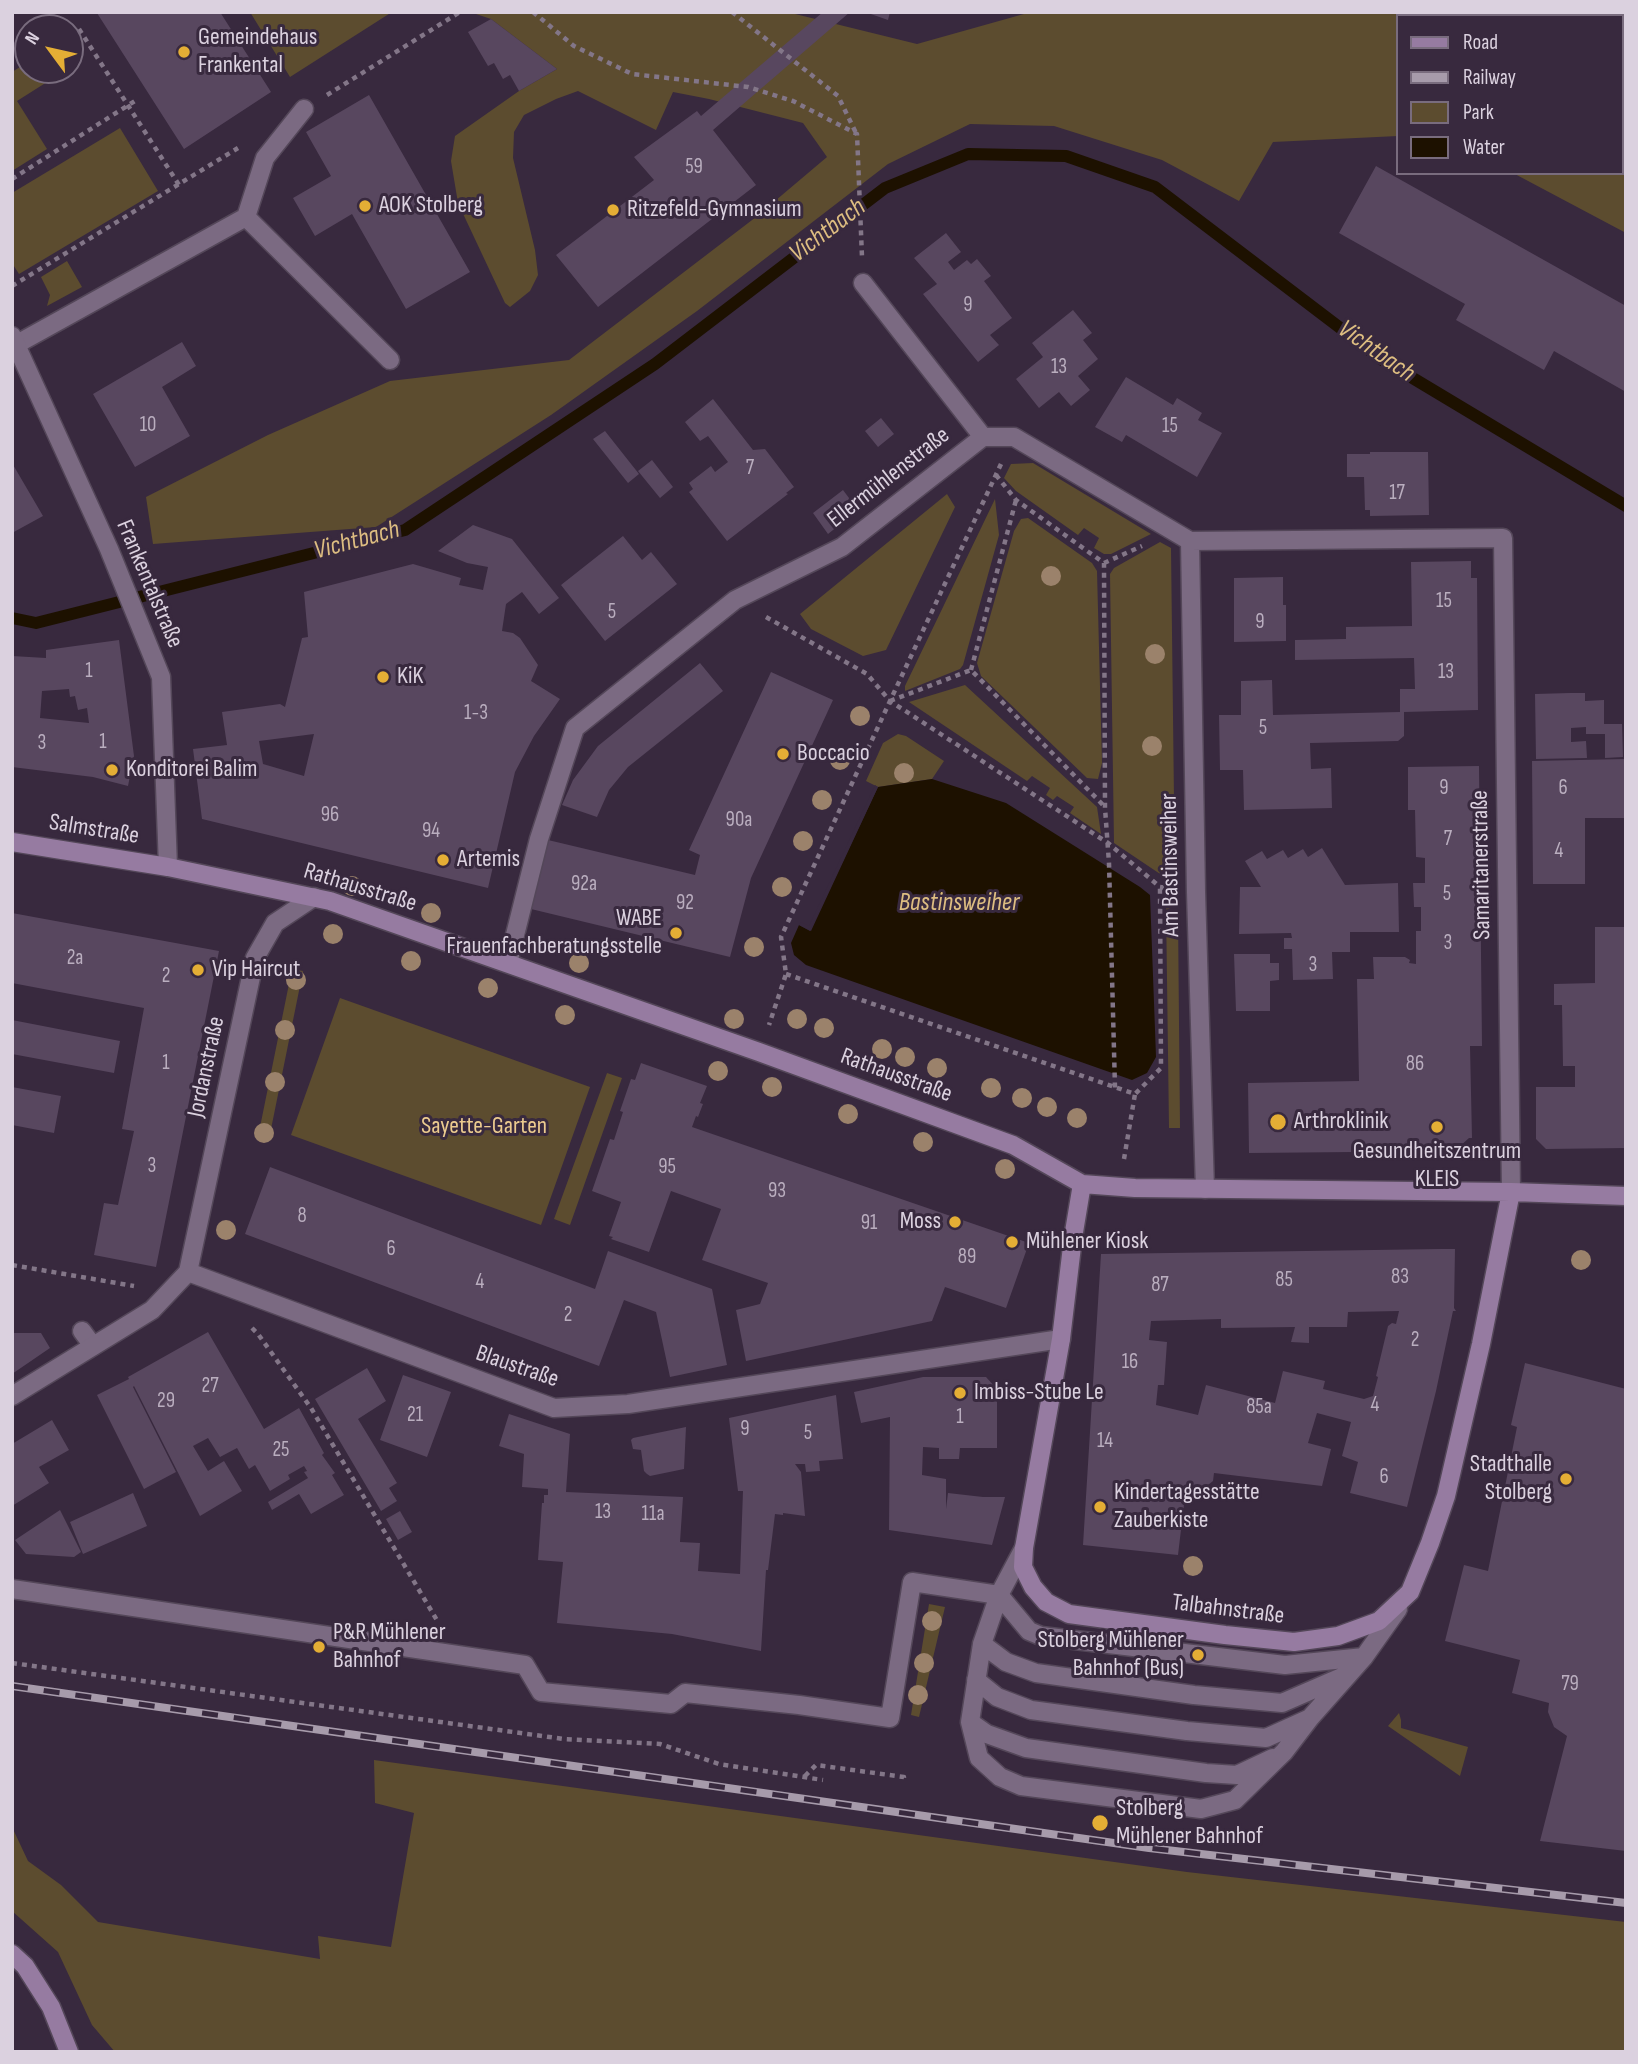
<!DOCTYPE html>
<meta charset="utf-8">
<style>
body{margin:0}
#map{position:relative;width:1638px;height:2064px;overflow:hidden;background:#38293e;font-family:"Sofia Sans Condensed",sans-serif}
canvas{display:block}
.frame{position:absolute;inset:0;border:14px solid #dbd1df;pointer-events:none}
.legend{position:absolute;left:1396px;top:14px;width:228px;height:161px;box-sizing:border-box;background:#38293e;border:2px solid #796c7e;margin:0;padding:9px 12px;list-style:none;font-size:21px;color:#dbd1df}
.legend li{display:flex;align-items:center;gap:14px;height:35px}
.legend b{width:35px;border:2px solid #796c7e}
.north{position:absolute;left:14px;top:14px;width:70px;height:70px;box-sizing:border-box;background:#38293e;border:2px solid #796c7e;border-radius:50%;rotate:303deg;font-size:19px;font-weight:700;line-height:28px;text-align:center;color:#dbd1df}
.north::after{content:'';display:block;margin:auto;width:24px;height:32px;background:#e4ae35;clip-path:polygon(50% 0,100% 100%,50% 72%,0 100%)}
</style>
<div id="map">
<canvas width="1638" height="2064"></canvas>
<div class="frame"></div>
<ul class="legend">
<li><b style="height:9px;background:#967ba1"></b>Road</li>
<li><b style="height:9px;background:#a79bab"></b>Railway</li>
<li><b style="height:19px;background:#5c4c2f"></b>Park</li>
<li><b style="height:19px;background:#1d1100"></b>Water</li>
</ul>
<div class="north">N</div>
</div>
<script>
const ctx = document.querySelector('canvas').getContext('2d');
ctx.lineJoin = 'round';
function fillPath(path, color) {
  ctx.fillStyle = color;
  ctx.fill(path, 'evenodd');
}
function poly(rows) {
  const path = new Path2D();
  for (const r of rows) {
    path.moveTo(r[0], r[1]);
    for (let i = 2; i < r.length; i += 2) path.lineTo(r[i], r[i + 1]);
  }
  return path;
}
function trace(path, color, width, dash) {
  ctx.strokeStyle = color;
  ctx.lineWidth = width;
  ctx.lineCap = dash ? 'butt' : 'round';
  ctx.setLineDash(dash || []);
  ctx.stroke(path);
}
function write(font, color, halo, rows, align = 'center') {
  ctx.font = font + ' "Sofia Sans Condensed",sans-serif';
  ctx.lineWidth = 6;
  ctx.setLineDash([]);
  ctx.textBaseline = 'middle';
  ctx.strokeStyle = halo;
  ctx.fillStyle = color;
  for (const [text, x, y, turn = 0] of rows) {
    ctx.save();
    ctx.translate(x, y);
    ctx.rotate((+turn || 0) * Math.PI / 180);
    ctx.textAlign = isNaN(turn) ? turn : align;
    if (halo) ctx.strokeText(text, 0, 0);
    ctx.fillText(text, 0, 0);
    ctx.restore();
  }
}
const green = poly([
 [250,12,392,12,290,77],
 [470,12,787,12,917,44,1031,12,1626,12,1626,233,1513,173,1622,173,1622,16,1398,16,1398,136,1273,142,1239,201,1162,160,1054,126,970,124,888,164,697,311,551,415,376,527,153,544,146,497,268,435,390,381,569,360,756,217,827,157,803,123,709,99,673,92,656,130,578,91,556,99,524,115,514,132,513,158,535,250,538,275,530,291,510,307,505,303,458,203,451,161,455,136,519,91,557,69,491,19],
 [28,62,28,70,66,70,17,101,47,149,12,171,12,72],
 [120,128,158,191,19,274,12,263,12,193],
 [67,261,82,287,47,306,50,295,41,277],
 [1033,463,1151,534,1111,554,1104,554,1094,548,1099,538,1084,528,1078,535,1016,491,1004,478,1011,464],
 [947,494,955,507,886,650,863,656,811,629,800,614],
 [995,499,999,535,963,665,960,669,905,691,905,686],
 [1028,518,1092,563,1097,571,1102,763,1098,779,1087,778,981,676,977,663,1014,531,1021,519],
 [1160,542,1171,548,1175,884,1114,843,1110,574,1114,568],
 [965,685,1097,807,1101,834,1070,813,1074,807,1057,796,1053,800,1046,795,1050,788,1032,776,1027,781,909,702],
 [898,734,906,736,944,761,932,779,878,787,866,781,883,743],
 [1166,906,1178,915,1180,1128,1169,1128],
 [292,969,303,971,269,1139,258,1137],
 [340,998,590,1087,541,1225,291,1135],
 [607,1073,622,1078,570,1225,554,1219],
 [929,1604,945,1607,919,1717,911,1715],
 [1399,1713,1401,1720,1401,1728,1468,1747,1460,1776,1388,1726],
 [374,1760,1187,1872,1626,1922,1626,2052,1027,2052,980,2050,877,2052,115,2052,92,2025,58,1952,12,1911,12,1827,28,1861,61,1885,98,1922,320,1959,318,1936,391,1947,414,1813,375,1803]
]);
const water = poly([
 [932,779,1006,803,1140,887,1150,895,1156,1057,1147,1073,1132,1080,806,965,794,955,791,943,799,925,811,931,878,787]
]);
const pier = poly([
 [875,785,878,787,810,931,799,925,801,922,809,926]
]);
const stream = poly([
 [12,618,36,623,405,530,655,364,885,188,968,154,1066,156,1155,187,1381,359,1626,506]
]);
const building = poly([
 [98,12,220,12,271,92,184,149,97,13],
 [823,12,850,12,713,130,756,185,598,307,556,255,654,180,634,157,697,111,701,116],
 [865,12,890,12,888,20],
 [491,19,557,69,519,91,510,75,503,79,494,63,488,66,468,32],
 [369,95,470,272,406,309,352,214,315,236,293,198,331,176,306,132],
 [1376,166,1626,306,1626,392,1554,351,1544,370,1456,320,1465,304,1339,233],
 [946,233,961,252,948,262,954,270,967,260,971,264,977,259,991,276,984,281,1012,318,990,335,999,345,978,362,923,294,937,284,914,258],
 [1073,310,1092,333,1083,340,1098,359,1078,376,1090,390,1071,406,1059,392,1039,408,1016,379,1043,357,1032,343],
 [182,342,196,366,162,387,190,436,135,467,93,394],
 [1126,377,1173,405,1177,398,1202,413,1198,420,1222,433,1197,477,1126,435,1122,442,1095,427],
 [713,399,753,450,765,449,794,487,786,493,788,494,727,541,689,492,693,489,689,483,711,466,715,472,728,462,708,436,700,441,685,422],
 [881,418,894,434,878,447,865,431],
 [605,431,639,474,628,483,593,439],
 [1370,452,1428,452,1429,515,1370,516,1370,510,1365,510,1364,477,1347,477,1347,454,1370,454],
 [652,460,673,487,660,498,638,471],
 [12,463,43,516,12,533],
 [843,490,858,510,828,534,813,513],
 [473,525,512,539,559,598,539,614,522,592,506,604,502,631,513,633,520,638,538,665,531,681,560,699,534,736,515,772,488,888,202,819,193,749,227,745,222,712,280,704,285,707,302,638,308,637,304,592,413,564,461,578,459,585,483,590,488,567,467,563,438,551],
 [314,734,304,776,263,764,259,741],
 [623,536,642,560,651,552,677,584,605,641,561,585],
 [1471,561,1471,578,1477,578,1478,710,1404,712,1404,736,1398,741,1310,743,1311,769,1331,768,1332,808,1244,810,1243,770,1220,770,1219,715,1241,715,1241,681,1272,680,1273,715,1400,712,1400,689,1415,689,1414,658,1295,660,1295,640,1346,639,1346,627,1412,626,1411,562],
 [1283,577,1283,605,1286,605,1286,641,1234,642,1234,578],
 [119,640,134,756,128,786,93,777,12,767,12,656,46,658,46,650],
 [69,689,70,697,75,696,78,710,87,708,89,723,40,718,42,691],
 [700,663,723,691,628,767,609,790,597,817,562,805,573,780,598,746],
 [771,672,833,700,751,878,730,957,531,909,548,840,695,875,700,855,689,850],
 [1570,693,1585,693,1585,701,1604,700,1604,724,1622,724,1623,757,1605,758,1605,734,1586,734,1586,727,1571,728,1571,742,1586,741,1587,758,1536,759,1535,694],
 [1626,759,1626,818,1585,818,1585,884,1533,884,1532,761],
 [1479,766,1482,1046,1470,1046,1472,1138,1469,1138,1459,1147,1459,1151,1249,1153,1248,1083,1359,1081,1357,979,1374,979,1373,957,1405,957,1410,960,1409,963,1416,964,1416,931,1421,931,1421,907,1414,907,1413,883,1425,883,1425,858,1416,857,1415,810,1408,810,1408,767],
 [1322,848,1345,885,1398,883,1399,932,1350,932,1350,952,1332,952,1333,979,1293,980,1292,949,1284,949,1284,938,1292,938,1291,933,1239,934,1240,887,1261,887,1245,861,1262,851,1267,859,1283,850,1288,858,1303,849,1308,857],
 [12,913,219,951,156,1267,94,1255,104,1203,118,1205,134,1131,122,1129,144,1008,12,983],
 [1595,927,1626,927,1626,1148,1546,1149,1536,1139,1536,1087,1575,1087,1575,1066,1563,1066,1562,1005,1554,1005,1554,984,1595,983],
 [1234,954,1270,954,1270,963,1279,963,1279,980,1270,981,1270,1011,1236,1011],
 [12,1020,120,1041,114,1073,12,1054],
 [641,1063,707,1086,700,1103,703,1104,698,1117,696,1116,692,1127,1029,1243,1006,1308,945,1287,932,1321,746,1361,736,1310,760,1304,768,1283,702,1260,721,1209,671,1191,649,1252,611,1239,613,1237,609,1236,621,1202,592,1191,610,1139,614,1140,623,1112,620,1111,631,1079,635,1080],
 [12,1087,61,1096,54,1133,12,1125],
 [270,1167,595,1289,608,1251,712,1289,727,1365,670,1377,656,1312,624,1300,599,1366,245,1234],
 [1441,1249,1455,1249,1454,1308,1456,1311,1453,1311,1436,1391,1407,1507,1350,1493,1358,1462,1342,1456,1351,1422,1317,1413,1308,1443,1331,1449,1322,1486,1214,1473,1213,1481,1193,1497,1185,1496,1178,1555,1083,1545,1101,1254],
 [1399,1311,1396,1324,1392,1323,1388,1326,1376,1376,1378,1377,1373,1396,1364,1399,1323,1389,1325,1381,1283,1371,1275,1403,1206,1385,1198,1415,1156,1405,1158,1385,1164,1385,1167,1342,1149,1340,1151,1321,1221,1319,1221,1328,1295,1327,1291,1342,1309,1343,1309,1327,1347,1327,1348,1312],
 [208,1332,264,1429,299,1408,324,1453,322,1455,335,1473,332,1475,344,1495,311,1514,299,1494,272,1510,268,1502,308,1478,304,1472,307,1471,304,1466,288,1475,290,1479,270,1491,255,1465,249,1469,237,1448,220,1457,208,1438,193,1446,208,1471,224,1461,242,1491,200,1516,134,1386,133,1387,176,1472,144,1489,97,1395,129,1379,128,1377],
 [12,1333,41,1333,50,1348,12,1374],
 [1525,1363,1626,1389,1626,1851,1540,1841,1567,1736,1554,1727,1548,1712,1549,1703,1512,1693,1520,1660,1445,1641,1464,1565,1488,1571,1517,1427,1511,1425],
 [367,1368,386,1401,358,1419,397,1483,389,1488,397,1501,381,1511,315,1399],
 [403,1375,451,1392,427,1457,380,1440],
 [923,1377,986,1377,997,1389,997,1448,960,1448,959,1459,939,1459,939,1448,923,1447,922,1475,946,1479,946,1509,948,1493,983,1497,1005,1497,992,1545,889,1530,890,1417,861,1423,854,1392],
 [836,1395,843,1459,819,1461,820,1471,806,1472,805,1464,795,1464,801,1472,805,1516,783,1513,783,1515,775,1514,768,1570,766,1570,761,1651,672,1634,557,1623,563,1562,538,1560,542,1503,544,1503,544,1495,548,1495,548,1489,522,1487,524,1454,499,1446,509,1414,570,1434,566,1492,683,1497,680,1542,700,1543,698,1571,740,1574,743,1491,738,1491,729,1418],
 [52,1420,69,1450,39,1467,49,1483,12,1506,12,1444],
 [686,1427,684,1469,650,1476,647,1474,644,1471,641,1450,633,1449,631,1440,633,1438],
 [133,1493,147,1526,83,1554,70,1522],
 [60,1510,81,1552,74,1557,26,1554,15,1540],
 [400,1511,412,1532,398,1540,386,1519]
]);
const path = poly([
 [533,12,574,46,632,74,748,87,793,101,857,134,862,257],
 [732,12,838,96,856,133],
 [79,29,179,185],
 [327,95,460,12],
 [12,179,138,99],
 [12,286,238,148],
 [1001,464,890,701,1108,843,1160,887,1167,888],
 [996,475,1016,500,1104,563,1105,808,1109,863,1115,1088],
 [1104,563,1142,546],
 [766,617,867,674,890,701,781,937,786,974,769,1025],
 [971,670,1016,500],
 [890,701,971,670,1105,807],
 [786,974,1135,1094,1161,1068,1160,887],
 [1124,1159,1135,1094],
 [12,1265,134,1286],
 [252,1328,258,1334,311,1408,438,1622],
 [12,1663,564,1739,660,1744,719,1764,823,1780],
 [805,1776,816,1765,904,1777,903,1782]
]);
const lane = poly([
 [246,217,390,360],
 [17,344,246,217,265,158,304,109],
 [82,1331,93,1346],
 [1024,1548,999,1595,982,1644,970,1722,979,1758,1000,1777,1021,1786,1201,1809,1235,1800,1284,1752,1310,1718,1364,1657,1398,1609],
 [12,1589,525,1665,541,1692,671,1704,685,1693,799,1705,890,1718,912,1582,999,1595,1029,1631,1041,1636,1285,1665,1364,1657],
 [982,1644,1006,1662,1036,1673,1194,1695,1282,1703,1344,1676],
 [976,1680,997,1697,1031,1710,1187,1731,1266,1738,1308,1719],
 [970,1722,987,1734,1026,1748,1206,1773,1237,1775,1273,1758]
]);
const street = poly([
 [863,283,983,437],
 [12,336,109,549,161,677,168,867],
 [1190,541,1196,892,1205,1189],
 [508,963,539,839,575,728,735,600,842,547,983,437,1014,437,1190,541,1503,538,1511,1192],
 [188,1272,255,958,275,923,314,897],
 [12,1396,152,1310,188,1272,554,1408,628,1404,1061,1339]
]);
const secondary = poly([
 [12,842,168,867,330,901,759,1052,1013,1145,1082,1184,1135,1188,1511,1192,1626,1196],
 [1082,1184,1073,1238,1061,1339,1024,1548,1023,1567,1033,1587,1046,1602,1069,1614,1225,1635,1294,1642,1338,1636,1379,1621,1410,1592,1430,1543,1446,1496,1481,1344,1511,1192],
 [12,1954,25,1966,51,2007,69,2052]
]);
const rail = poly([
 [12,1686,1149,1848,1626,1903]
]);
const trees = [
 [1051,576],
 [1155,654],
 [860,716],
 [1152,746],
 [840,760],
 [904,773],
 [822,800],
 [803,841],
 [352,886],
 [782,887],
 [431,913],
 [333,934],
 [754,947],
 [411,961],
 [579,963],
 [296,980],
 [488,988],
 [565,1015],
 [734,1019],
 [797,1019],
 [824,1028],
 [285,1030],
 [882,1049],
 [905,1057],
 [937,1068],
 [718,1071],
 [275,1082],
 [772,1087],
 [991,1088],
 [1022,1098],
 [1047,1107],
 [848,1114],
 [1077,1118],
 [264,1133],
 [923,1142],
 [1005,1169],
 [226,1230],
 [1581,1260],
 [1193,1566],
 [932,1621],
 [924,1663],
 [918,1695]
];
const markers = [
 [184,52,7,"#e4ae35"],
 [365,206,7,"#e4ae35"],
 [613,210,7,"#e4ae35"],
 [383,677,7,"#e4ae35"],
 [783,754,7,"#e4ae35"],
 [112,770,7,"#e4ae35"],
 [443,860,7,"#e4ae35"],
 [676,933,7,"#e4ae35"],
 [198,970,7,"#e4ae35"],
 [1278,1122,9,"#e4ae35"],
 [1437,1127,7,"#e4ae35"],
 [955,1222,7,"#e4ae35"],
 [1012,1242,7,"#e4ae35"],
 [960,1393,7,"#e4ae35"],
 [1566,1479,7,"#e4ae35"],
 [1100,1507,7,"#e4ae35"],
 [319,1647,7,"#e4ae35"],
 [1198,1655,7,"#e4ae35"],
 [1100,1823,9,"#e4ae35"]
];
const numberNames = [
 ["59",694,168],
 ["9",968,306],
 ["13",1059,368],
 ["10",148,426],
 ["15",1170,427],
 ["7",750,469],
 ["17",1397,494],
 ["15",1444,602],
 ["5",612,613],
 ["9",1260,623],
 ["1",89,672],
 ["13",1446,673],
 ["1-3",476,714],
 ["5",1263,729],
 ["1",103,743],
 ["3",42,744],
 ["9",1444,789],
 ["6",1563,789],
 ["96",330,816],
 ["90a",739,821],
 ["94",431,832],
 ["7",1448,840],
 ["4",1559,852],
 ["92a",584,885],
 ["5",1447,895],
 ["92",685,904],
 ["3",1448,944],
 ["2a",75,959],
 ["3",1313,966],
 ["2",166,977],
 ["1",166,1064],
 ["86",1415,1065],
 ["3",152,1167],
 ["95",667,1168],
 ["93",777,1192],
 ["8",302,1217],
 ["91",869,1224],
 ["6",391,1250],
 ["89",967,1258],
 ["83",1400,1278],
 ["85",1284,1281],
 ["4",480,1283],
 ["87",1160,1286],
 ["2",568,1316],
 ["2",1415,1341],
 ["16",1130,1363],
 ["27",210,1387],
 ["29",166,1402],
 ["4",1375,1406],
 ["85a",1259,1408],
 ["21",415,1416],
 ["1",960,1418],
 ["9",745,1430],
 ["5",808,1434],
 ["14",1105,1442],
 ["25",281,1451],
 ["6",1384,1478],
 ["13",603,1513],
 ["11a",653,1515],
 ["79",1570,1685]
];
const poiNames = [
 ["Gemeindehaus",198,38],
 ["Frankental",198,66],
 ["AOK Stolberg",379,206],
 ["Ritzefeld-Gymnasium",627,210],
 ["KiK",397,677],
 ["Boccacio",797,754],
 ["Konditorei Balim",126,770],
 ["Artemis",457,860],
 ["WABE",662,919,"right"],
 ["Frauenfachberatungsstelle",662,947,"right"],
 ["Vip Haircut",212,970],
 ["Arthroklinik",1294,1122],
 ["Gesundheitszentrum",1437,1152,"center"],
 ["KLEIS",1437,1180,"center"],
 ["Moss",941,1222,"right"],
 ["Mühlener Kiosk",1026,1242],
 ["Imbiss-Stube Le",974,1393],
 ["Stadthalle",1552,1465,"right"],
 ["Stolberg",1552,1493,"right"],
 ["Kindertagesstätte",1114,1493],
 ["Zauberkiste",1114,1521],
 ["P&R Mühlener",333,1633],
 ["Bahnhof",333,1661],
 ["Stolberg Mühlener",1184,1641,"right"],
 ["Bahnhof (Bus)",1184,1669,"right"],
 ["Stolberg",1116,1809],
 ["Mühlener Bahnhof",1116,1837]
];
const streetNames = [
 ["Ellermühlenstraße",889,478,-38],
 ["Frankentalstraße",149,584,67],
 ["Salmstraße",94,830,9],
 ["Am Bastinsweiher",1171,865,-91],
 ["Samaritanerstraße",1482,865,-91],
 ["Rathausstraße",360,888,17],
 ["Jordanstraße",207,1067,-78],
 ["Rathausstraße",896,1076,20],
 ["Blaustraße",517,1367,19],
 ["Talbahnstraße",1228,1610,7]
];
const parkNames = [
 ["Sayette-Garten",484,1127]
];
const waterNames = [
 ["Vichtbach",828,231,-37],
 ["Vichtbach",1376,352,35],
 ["Vichtbach",357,541,-15],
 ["Bastinsweiher",959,903]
];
fillPath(green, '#5c4c2f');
fillPath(water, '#1d1100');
fillPath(pier, '#38293e');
trace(stream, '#1d1100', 12);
fillPath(building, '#58475f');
trace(lane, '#544759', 21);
trace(street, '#544759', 21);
trace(secondary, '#544759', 21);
trace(path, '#837688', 4.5, [5, 5]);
trace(lane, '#7b6a82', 18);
trace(street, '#7b6a82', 18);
trace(secondary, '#967ba1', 18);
trace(rail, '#a79bab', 8);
trace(rail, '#38293e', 5, [16]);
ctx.fillStyle = '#9b826b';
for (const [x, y] of trees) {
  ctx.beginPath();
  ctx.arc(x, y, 10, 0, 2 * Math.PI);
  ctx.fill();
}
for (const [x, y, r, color] of markers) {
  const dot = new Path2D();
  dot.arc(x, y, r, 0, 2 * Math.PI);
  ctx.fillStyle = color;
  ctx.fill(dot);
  trace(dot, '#38293e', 2.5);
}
write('21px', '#baaebf', null, numberNames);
write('24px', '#dbd1df', '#38293e', poiNames, 'left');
write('24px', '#dbd1df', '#38293e', streetNames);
write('24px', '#eccb8f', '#38293e', parkNames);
write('italic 26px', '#ddbd81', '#38293e', waterNames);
</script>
